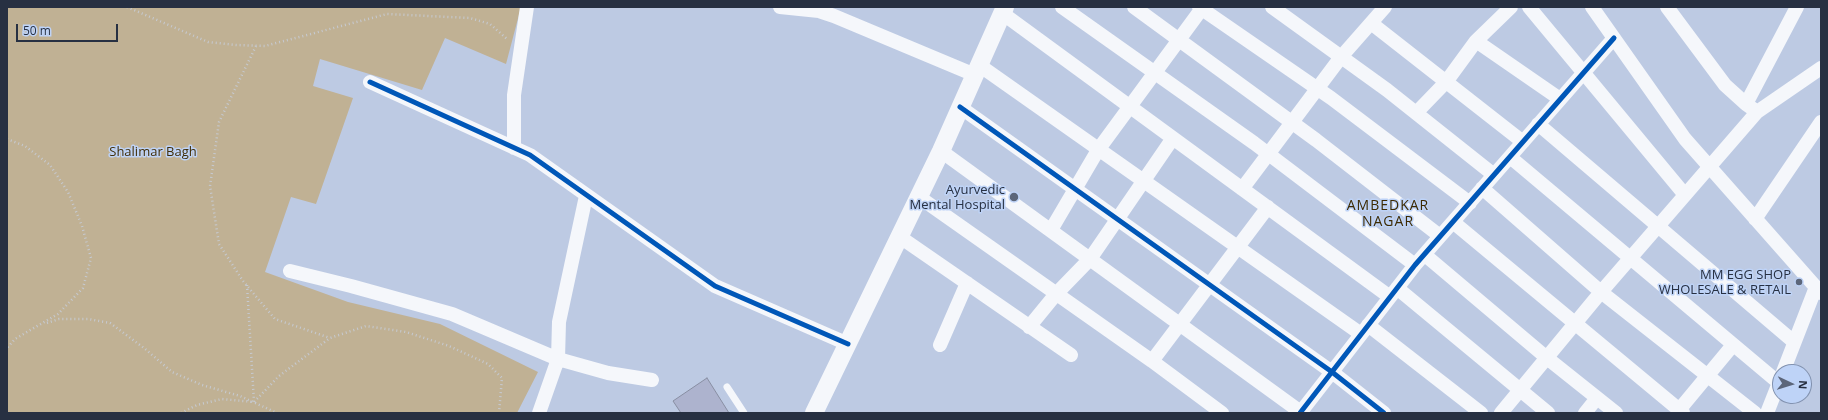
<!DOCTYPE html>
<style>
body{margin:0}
#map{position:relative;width:1828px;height:420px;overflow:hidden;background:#bdcae3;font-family:"Open Sans",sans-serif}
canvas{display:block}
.frame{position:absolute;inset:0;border:8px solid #273042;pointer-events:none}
.north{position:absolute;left:1772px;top:364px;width:40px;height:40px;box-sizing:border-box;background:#bed3f7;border:1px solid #8292af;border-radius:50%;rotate:94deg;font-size:11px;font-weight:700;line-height:16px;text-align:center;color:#273042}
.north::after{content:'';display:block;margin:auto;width:14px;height:18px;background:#5c667a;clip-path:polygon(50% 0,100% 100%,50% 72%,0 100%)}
.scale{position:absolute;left:16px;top:24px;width:102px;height:18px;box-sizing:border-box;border:2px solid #273042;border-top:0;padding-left:5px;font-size:12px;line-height:14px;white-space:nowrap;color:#273042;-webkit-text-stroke:3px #bed3f7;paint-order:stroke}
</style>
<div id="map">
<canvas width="1828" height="420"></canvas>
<div class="frame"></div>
<div class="north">N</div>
<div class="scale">50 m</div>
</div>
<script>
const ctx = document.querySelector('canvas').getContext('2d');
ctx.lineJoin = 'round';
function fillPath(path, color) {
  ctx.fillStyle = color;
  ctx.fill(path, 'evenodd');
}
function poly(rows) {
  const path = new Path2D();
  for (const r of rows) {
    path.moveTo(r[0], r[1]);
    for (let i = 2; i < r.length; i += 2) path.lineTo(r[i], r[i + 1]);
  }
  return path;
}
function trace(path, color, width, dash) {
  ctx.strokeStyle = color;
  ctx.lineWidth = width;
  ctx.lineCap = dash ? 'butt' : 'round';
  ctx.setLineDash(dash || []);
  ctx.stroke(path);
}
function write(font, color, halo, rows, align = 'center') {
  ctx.font = font + ' "Open Sans",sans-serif';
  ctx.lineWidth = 3;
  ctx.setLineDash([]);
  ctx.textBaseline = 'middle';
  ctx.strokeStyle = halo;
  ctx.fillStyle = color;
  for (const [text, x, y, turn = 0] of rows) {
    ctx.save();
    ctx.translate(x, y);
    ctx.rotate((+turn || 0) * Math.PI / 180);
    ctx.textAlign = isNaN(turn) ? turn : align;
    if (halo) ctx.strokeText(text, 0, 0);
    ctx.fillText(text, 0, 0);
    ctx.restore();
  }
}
const green = poly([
 [7,7,521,7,506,64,445,38,422,90,320,59,313,86,353,98,316,204,291,197,265,272,348,302,440,324,538,372,517,413,7,413]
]);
const building = poly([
 [707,378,729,413,681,413,673,401,707,378]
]);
const path = poly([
 [127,7,208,42,236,45,265,46,387,14,470,18,490,24,507,39],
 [256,46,219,122,210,186,219,244,243,281,275,319,330,338],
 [7,139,25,146,50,165,68,192,82,226,91,258,83,288,58,314,15,339,7,348],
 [247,285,254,402],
 [47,323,59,319,88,319,110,323,144,348,172,372,202,385,240,396,277,413],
 [181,413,197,405,222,399,254,402,279,376,330,338,366,326,406,332,449,346,488,364,502,378,499,413]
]);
const service = poly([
 [727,387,744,413]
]);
const minor = poly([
 [780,7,819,11,834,16,975,75],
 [1062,7,1254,143,1415,265],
 [1134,7,1316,140,1440,236],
 [1199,7,1331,98,1470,203],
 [1272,7,1387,90,1494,175],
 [1529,7,1685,195],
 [1592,7,1685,139,1821,293],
 [1667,7,1725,85,1746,104],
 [1002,13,1390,297],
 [1371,23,1523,142],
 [1476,41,1560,99],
 [979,65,1361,334],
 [370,82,530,155,715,286,848,344],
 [960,107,1332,372,1384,413],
 [1753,109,1746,104,1797,7],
 [1416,113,1446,82,1476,41,1511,7],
 [1538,124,1794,342],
 [514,148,514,95,527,7],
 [941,151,1302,413],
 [1510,157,1779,383],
 [1482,188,1601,292,1755,413],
 [1242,189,1341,57,1385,7],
 [919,197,1152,361,1222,413],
 [1755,219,1821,122],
 [1453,222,1683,413],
 [1051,230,1098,150,1203,7],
 [900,237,1071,355],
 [1425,255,1547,358,1616,413],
 [290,271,351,286,452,314,558,359,608,373,652,380],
 [1397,288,1548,413],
 [1368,325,1481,413],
 [1029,327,1056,294,1090,259,1173,138],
 [940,345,967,283],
 [1152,361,1268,207],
 [1783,372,1816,287],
 [1679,410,1733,345],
 [539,413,558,359,559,322,586,196],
 [1300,413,1415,265,1614,38],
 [1501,413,1601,292,1757,112,1821,68],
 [1585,413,1597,398],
 [1767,413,1780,380]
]);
const tertiary = poly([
 [814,413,941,151,1005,7]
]);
const cycleway = poly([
 [370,82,530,155,715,286,848,344],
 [960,107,1332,372,1384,413],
 [1300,413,1415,265,1614,38]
]);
const markers = [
 [1014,197,5,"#5c667a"],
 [1799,282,4,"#5c667a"]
];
const parkNames = [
 ["Shalimar Bagh",153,152]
];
const poiNames = [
 ["Ayurvedic",1005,190],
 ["Mental Hospital",1005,205],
 ["MM EGG SHOP",1791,275],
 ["WHOLESALE & RETAIL",1791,290]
];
const neighbourhoodNames = [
 ["AMBEDKAR",1388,206],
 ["NAGAR",1388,222]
];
fillPath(green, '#c0b194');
fillPath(building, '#adb3ce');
trace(building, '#888ea2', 1);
trace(path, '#c6cad1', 2.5, [1, 3]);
trace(service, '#f5f7fb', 7);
trace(minor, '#f5f7fb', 14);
trace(tertiary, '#f5f7fb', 18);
trace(cycleway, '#0057b8', 5);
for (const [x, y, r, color] of markers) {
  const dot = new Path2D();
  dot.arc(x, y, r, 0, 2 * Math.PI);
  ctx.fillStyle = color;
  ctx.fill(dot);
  trace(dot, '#bed3f7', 1.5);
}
write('13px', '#402d05', '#bed3f7', parkNames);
write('13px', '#273042', '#bed3f7', poiNames, 'right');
ctx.letterSpacing = '1px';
write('14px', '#3d2a02', '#bed3f7', neighbourhoodNames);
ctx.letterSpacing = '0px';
</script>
